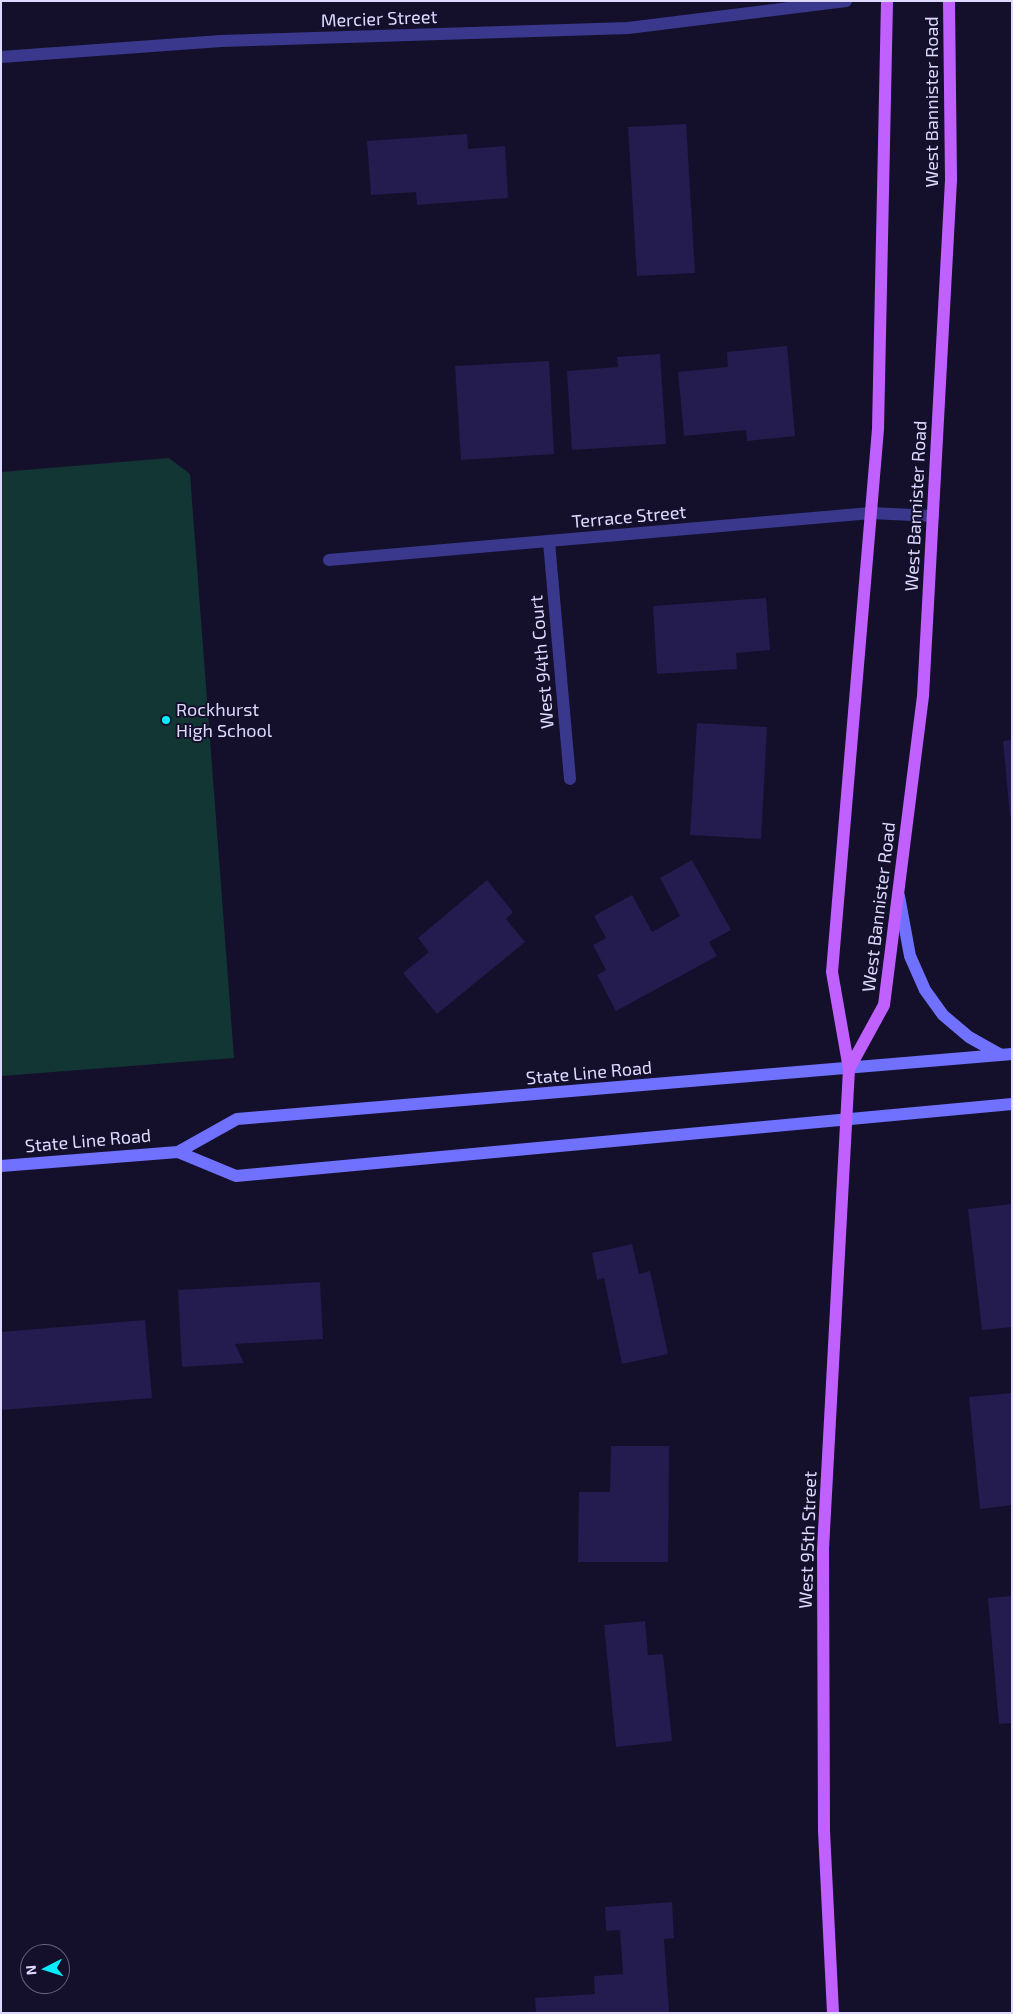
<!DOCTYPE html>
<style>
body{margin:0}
#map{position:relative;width:1013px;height:2014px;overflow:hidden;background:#14102c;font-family:"Exo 2",sans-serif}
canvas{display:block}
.frame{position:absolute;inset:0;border:2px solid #dedaff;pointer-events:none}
.north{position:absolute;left:20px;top:1944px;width:50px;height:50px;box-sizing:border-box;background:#14102c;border:1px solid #656180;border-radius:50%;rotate:265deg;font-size:14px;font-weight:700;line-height:20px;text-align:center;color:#dedaff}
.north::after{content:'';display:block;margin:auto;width:18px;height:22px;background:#06edff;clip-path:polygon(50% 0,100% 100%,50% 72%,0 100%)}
</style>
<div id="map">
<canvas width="1013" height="2014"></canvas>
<div class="frame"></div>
<div class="north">N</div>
</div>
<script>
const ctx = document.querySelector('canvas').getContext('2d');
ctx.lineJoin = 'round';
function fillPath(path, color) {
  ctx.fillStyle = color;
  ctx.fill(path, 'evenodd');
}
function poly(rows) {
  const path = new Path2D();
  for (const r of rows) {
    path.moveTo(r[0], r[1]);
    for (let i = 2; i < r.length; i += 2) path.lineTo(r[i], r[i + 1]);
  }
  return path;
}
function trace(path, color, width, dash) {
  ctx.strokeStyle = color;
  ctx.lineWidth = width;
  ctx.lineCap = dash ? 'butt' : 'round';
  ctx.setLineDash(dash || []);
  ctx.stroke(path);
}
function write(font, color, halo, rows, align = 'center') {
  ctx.font = font + ' "Exo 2",sans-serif';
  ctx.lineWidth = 4;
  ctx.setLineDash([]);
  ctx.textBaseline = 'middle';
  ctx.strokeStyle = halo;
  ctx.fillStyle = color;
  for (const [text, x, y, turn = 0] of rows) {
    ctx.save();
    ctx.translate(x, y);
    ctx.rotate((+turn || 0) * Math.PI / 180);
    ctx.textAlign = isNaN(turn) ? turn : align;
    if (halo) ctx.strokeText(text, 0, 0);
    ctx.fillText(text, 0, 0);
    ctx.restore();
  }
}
const green = poly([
 [169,458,190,474,234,1058,1,1076,1,472]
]);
const building = poly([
 [686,124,695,273,637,276,628,127],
 [467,134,468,149,505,146,508,198,417,205,416,192,371,195,367,141],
 [787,346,795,436,747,441,746,430,684,436,678,372,728,367,727,352],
 [660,354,666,444,572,450,567,371,618,367,617,357],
 [549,361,554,454,461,460,455,366],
 [766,598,770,650,736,653,737,669,657,674,653,606],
 [697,723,767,727,761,839,690,835],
 [1012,740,1012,816,1010,816,1003,741],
 [692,860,731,930,709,942,717,956,616,1011,597,975,606,970,593,945,606,938,594,916,632,895,652,932,680,916,660,878],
 [487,880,513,912,506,919,525,942,437,1014,403,973,429,952,418,938],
 [1012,1204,1012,1327,982,1330,968,1209],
 [632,1244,639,1274,650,1271,668,1354,622,1364,604,1278,597,1280,592,1253],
 [320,1282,323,1339,235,1344,244,1363,182,1367,178,1290],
 [145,1320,152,1398,1,1410,1,1332],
 [1012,1393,1012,1505,980,1509,969,1397],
 [611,1446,669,1446,668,1562,578,1562,579,1492,610,1492],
 [1012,1596,1012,1723,999,1724,988,1598],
 [645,1621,648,1655,663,1654,672,1741,616,1747,604,1625],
 [672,1902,674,1938,664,1939,669,2013,536,2013,535,1998,595,1994,594,1976,623,1974,620,1930,606,1931,605,1907]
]);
const minor = poly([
 [1,57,221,41,628,28,846,1],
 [549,542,570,779],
 [329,560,871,513,933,516]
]);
const secondary = poly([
 [899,896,910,956,925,990,943,1015,969,1037,1001,1055],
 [178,1152,236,1176,1012,1104],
 [1,1166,178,1152,237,1119,1012,1054]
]);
const primary = poly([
 [849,1069,884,1005,923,696,951,180,949,1],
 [833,2013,824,1831,823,1549,849,1069,832,972,878,429,887,1]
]);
const markers = [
 [166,720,5,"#06edff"]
];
const streetNames = [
 ["Mercier Street",379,19,-2],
 ["West Bannister Road",932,102,-90],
 ["West Bannister Road",916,506,-87],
 ["Terrace Street",629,517,-5],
 ["West 94th Court",542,662,-95],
 ["West Bannister Road",879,907,-83],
 ["State Line Road",589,1073,-5],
 ["State Line Road",88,1141,-5],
 ["West 95th Street",808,1540,-88]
];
const poiNames = [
 ["Rockhurst",176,710],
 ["High School",176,731]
];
fillPath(green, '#123634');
fillPath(building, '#241b4e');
trace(minor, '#3a388d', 12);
trace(secondary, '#7171ff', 12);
trace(primary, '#c061ff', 12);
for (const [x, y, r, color] of markers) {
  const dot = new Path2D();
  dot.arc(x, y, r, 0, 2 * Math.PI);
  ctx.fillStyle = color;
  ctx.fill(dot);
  trace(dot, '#14102c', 2);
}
write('18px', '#dedaff', '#14102c', streetNames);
write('18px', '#dedaff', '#14102c', poiNames, 'left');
</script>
